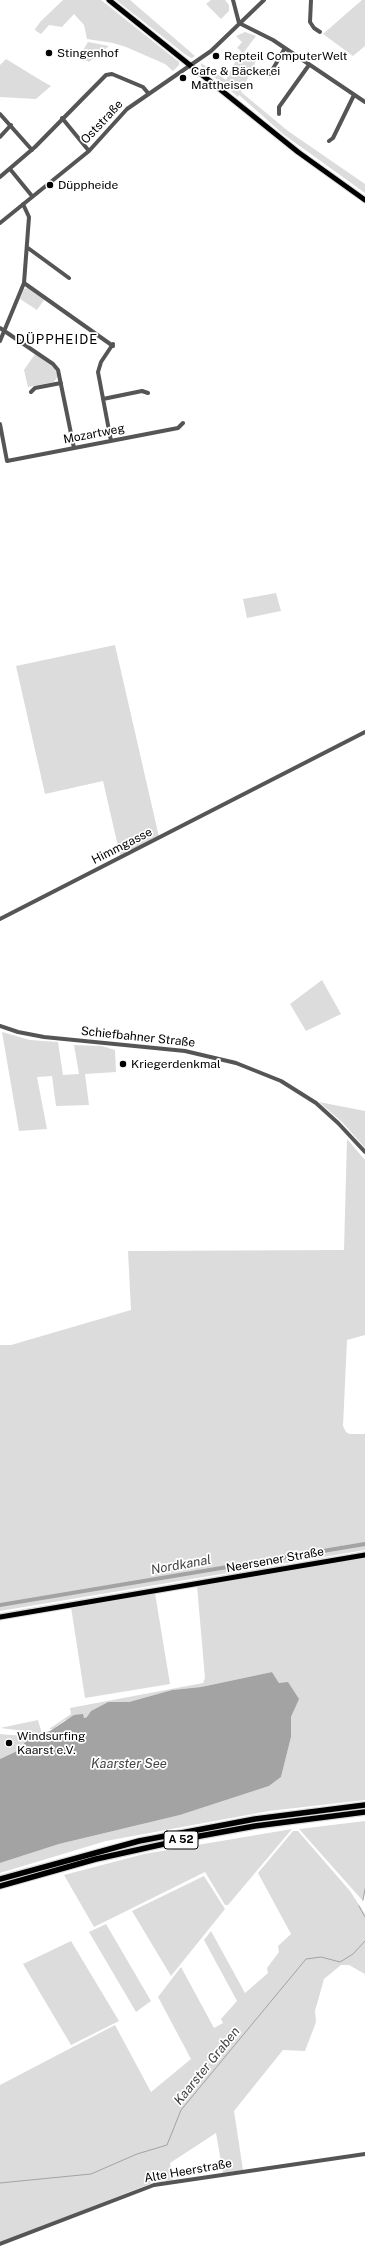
<!DOCTYPE html>
<meta charset="utf-8">
<style>
body{margin:0}
canvas{display:block;background:#fff}
</style>
<canvas width="365" height="2257"></canvas>
<script>
const ctx = document.querySelector('canvas').getContext('2d');
ctx.lineJoin = 'round';
function fillPath(path, color) {
  ctx.fillStyle = color;
  ctx.fill(path, 'evenodd');
}
function poly(rows) {
  const path = new Path2D();
  for (const r of rows) {
    path.moveTo(r[0], r[1]);
    for (let i = 2; i < r.length; i += 2) path.lineTo(r[i], r[i + 1]);
  }
  return path;
}
function trace(path, color, width, dash) {
  ctx.strokeStyle = color;
  ctx.lineWidth = width;
  ctx.lineCap = dash ? 'butt' : 'round';
  ctx.setLineDash(dash || []);
  ctx.stroke(path);
}
function write(font, color, halo, rows, align = 'center') {
  ctx.font = font + ' "Public Sans",sans-serif';
  ctx.lineWidth = 3.5;
  ctx.setLineDash([]);
  ctx.textBaseline = 'middle';
  ctx.strokeStyle = halo;
  ctx.fillStyle = color;
  for (const [text, x, y, turn = 0] of rows) {
    ctx.save();
    ctx.translate(x, y);
    ctx.rotate((+turn || 0) * Math.PI / 180);
    ctx.textAlign = isNaN(turn) ? turn : align;
    if (halo) ctx.strokeText(text, 0, 0);
    ctx.fillText(text, 0, 0);
    ctx.restore();
  }
}
const green = poly([
 [63,0,101,0,179,62,179,65,173,71,165,64,126,47,113,43,87,39,84,25,74,14,62,27,49,25,41,34,36,31,35,29,41,21],
 [116,0,130,0,195,56,192,58,186,55],
 [211,0,225,0,229,5,229,11,221,19,206,4],
 [362,0,365,0,365,46,353,56,323,34],
 [245,32,256,36,244,52,256,61,241,92,288,131,365,184,365,193,283,134,239,95,238,97,201,66,201,63,226,80,241,51,237,48,242,42,236,36],
 [88,42,109,46,89,62,62,47,80,55],
 [6,59,42,81,51,86,36,99,0,97,0,65],
 [27,288,44,300,37,310,20,299,24,289],
 [35,354,54,368,58,376,54,382,28,387,24,370],
 [276,593,281,611,247,618,243,599],
 [115,645,159,837,120,855,103,781,45,794,16,666],
 [322,980,341,1014,306,1031,290,1004],
 [2,1032,30,1040,58,1042,63,1075,79,1074,74,1045,102,1046,115,1050,116,1072,85,1074,89,1105,56,1106,52,1076,37,1077,47,1129,19,1131],
 [319,1102,365,1111,365,1148,342,1122],
 [347,1139,365,1160,365,1335,347,1340,343,1426,346,1432,349,1434,365,1434,365,1550,0,1611,0,1345,11,1345,131,1310,128,1251,344,1250],
 [365,1551,365,1553,0,1615,0,1613],
 [365,1558,365,1800,269,1811,106,1841,0,1873,0,1863,59,1844,180,1815,269,1786,281,1777,291,1737,291,1717,298,1699,279,1683,272,1672,201,1687,172,1690,129,1702,108,1702,91,1711,88,1717,65,1720,53,1729,49,1729,71,1714,70,1708,203,1683,205,1678,197,1586],
 [155,1593,170,1684,85,1698,71,1607],
 [38,1720,42,1734,37,1735,21,1745,17,1751,0,1759,0,1734,23,1736,25,1731,0,1728],
 [365,1821,365,1894,363,1901,299,1829],
 [292,1829,228,1905,225,1905,205,1872,94,1927,64,1875,144,1854],
 [293,1831,298,1831,350,1891,365,1914,365,1974,349,1965,341,1965,324,1979,315,2011,316,2022,305,2051,283,2050,234,2111,243,2170,223,2173,216,2133,170,2163,173,2180,152,2183,0,2243,0,2085,115,2025,151,2092,191,2059,158,1997,181,1967,214,2028,223,2023,221,2019,237,2001,204,1940,211,1931,245,1993,268,1973,267,1968,279,1952,278,1946,291,1934,258,1873],
 [204,1876,225,1909,171,1976,132,1911],
 [106,1924,151,2001,136,2012,89,1932],
 [71,1941,119,2021,71,2045,23,1964]
]);
const water = poly([
 [272,1672,279,1683,288,1682,299,1699,291,1717,291,1737,281,1777,269,1786,180,1815,59,1844,0,1863,0,1759,17,1751,29,1738,50,1731,74,1715,83,1714,84,1718,87,1717,91,1711,108,1702,129,1702,172,1690,201,1687]
]);
const stream = poly([
 [341,1546,341,1548],
 [363,1900,365,1889],
 [359,1906,365,1917],
 [0,2183,91,2174,137,2154,167,2145,181,2110,306,1959,321,1957,340,1962,353,1954,365,1941]
]);
const canal = poly([
 [0,1605,365,1544]
]);
const minor = poly([
 [233,0,239,23],
 [311,0,310,22,314,28,320,32],
 [239,23,273,40,365,102],
 [270,74,285,48],
 [0,114,32,150],
 [279,114,279,107,309,65],
 [62,118,89,151],
 [0,137,11,125],
 [329,141,333,138,354,95],
 [10,169,32,196],
 [0,177,35,147,106,75,112,74,143,87,148,93],
 [0,223,89,151,127,109,211,51,264,0],
 [28,248,69,278],
 [24,283,113,346],
 [0,328,53,364,58,370,74,448],
 [0,341,24,283,29,217,23,204],
 [31,392,35,388,61,383],
 [103,399,142,391,148,393],
 [0,424,7,461,178,428,183,423],
 [111,441,98,372,101,362,113,344],
 [0,919,365,732],
 [0,1026,18,1032,44,1037,185,1051,236,1063,281,1081,316,1103,338,1123,365,1152],
 [0,2244,154,2185,365,2154]
]);
const major = poly([
 [109,0,298,152,365,200],
 [0,1617,365,1555]
]);
const highway = poly([
 [0,1879,139,1841,255,1819,365,1805],
 [0,1886,96,1859,200,1836,255,1826,365,1812]
]);
const markers = [
 [49,53,4,"#000"],
 [216,56,4,"#000"],
 [183,78,4,"#000"],
 [50,185,4,"#000"],
 [123,1064,4,"#000"],
 [9,1743,4,"#000"]
];
const shields = [
 [181,1840,34]
];
const shieldNames = [
 ["A 52",181,1840]
];
const poiNames = [
 ["Stingenhof",57,53],
 ["Repteil ComputerWelt",224,56],
 ["Cafe & Bäckerei",191,71],
 ["Mattheisen",191,85],
 ["Düppheide",58,185],
 ["Kriegerdenkmal",131,1064],
 ["Windsurfing",17,1736],
 ["Kaarst e.V.",17,1750]
];
const streetNames = [
 ["Oststraße",102,122,-47],
 ["Mozartweg",94,434,-11],
 ["Himmgasse",122,846,-27],
 ["Schiefbahner Straße",138,1037,6],
 ["Neersener Straße",275,1560,-10],
 ["Alte Heerstraße",188,2171,-10]
];
const neighbourhoodNames = [
 ["DÜPPHEIDE",57,340]
];
const waterNames = [
 ["Nordkanal",181,1565,-10],
 ["Kaarster See",129,1764],
 ["Kaarster Graben",207,2066,-51]
];
fillPath(green, '#dcdcdc');
fillPath(water, '#a3a3a3');
trace(stream, '#a3a3a3', 1);
trace(canal, '#a3a3a3', 4);
trace(major, '#dbdbdb', 7);
trace(highway, '#dbdbdb', 8);
trace(minor, '#555', 4);
trace(major, '#000', 5);
trace(highway, '#000', 5.5);
for (const [x, y, r, color] of markers) {
  const dot = new Path2D();
  dot.arc(x, y, r, 0, 2 * Math.PI);
  ctx.fillStyle = color;
  ctx.fill(dot);
  trace(dot, '#fff', 1.5);
}
for (const [x, y, w] of shields) {
  const box = new Path2D();
  box.roundRect(x - w / 2, y - 9, w, 18, 3);
  ctx.fillStyle = '#fff';
  ctx.fill(box);
  trace(box, '#000', 1);
}
write('bold 11px', '#000', null, shieldNames);
write('12px', '#000', '#fff', poiNames, 'left');
write('12px', '#000', '#fff', streetNames);
ctx.letterSpacing = '1px';
write('13px', '#000', '#fff', neighbourhoodNames);
ctx.letterSpacing = '0px';
write('italic 13px', '#444', '#fff', waterNames);
</script>
